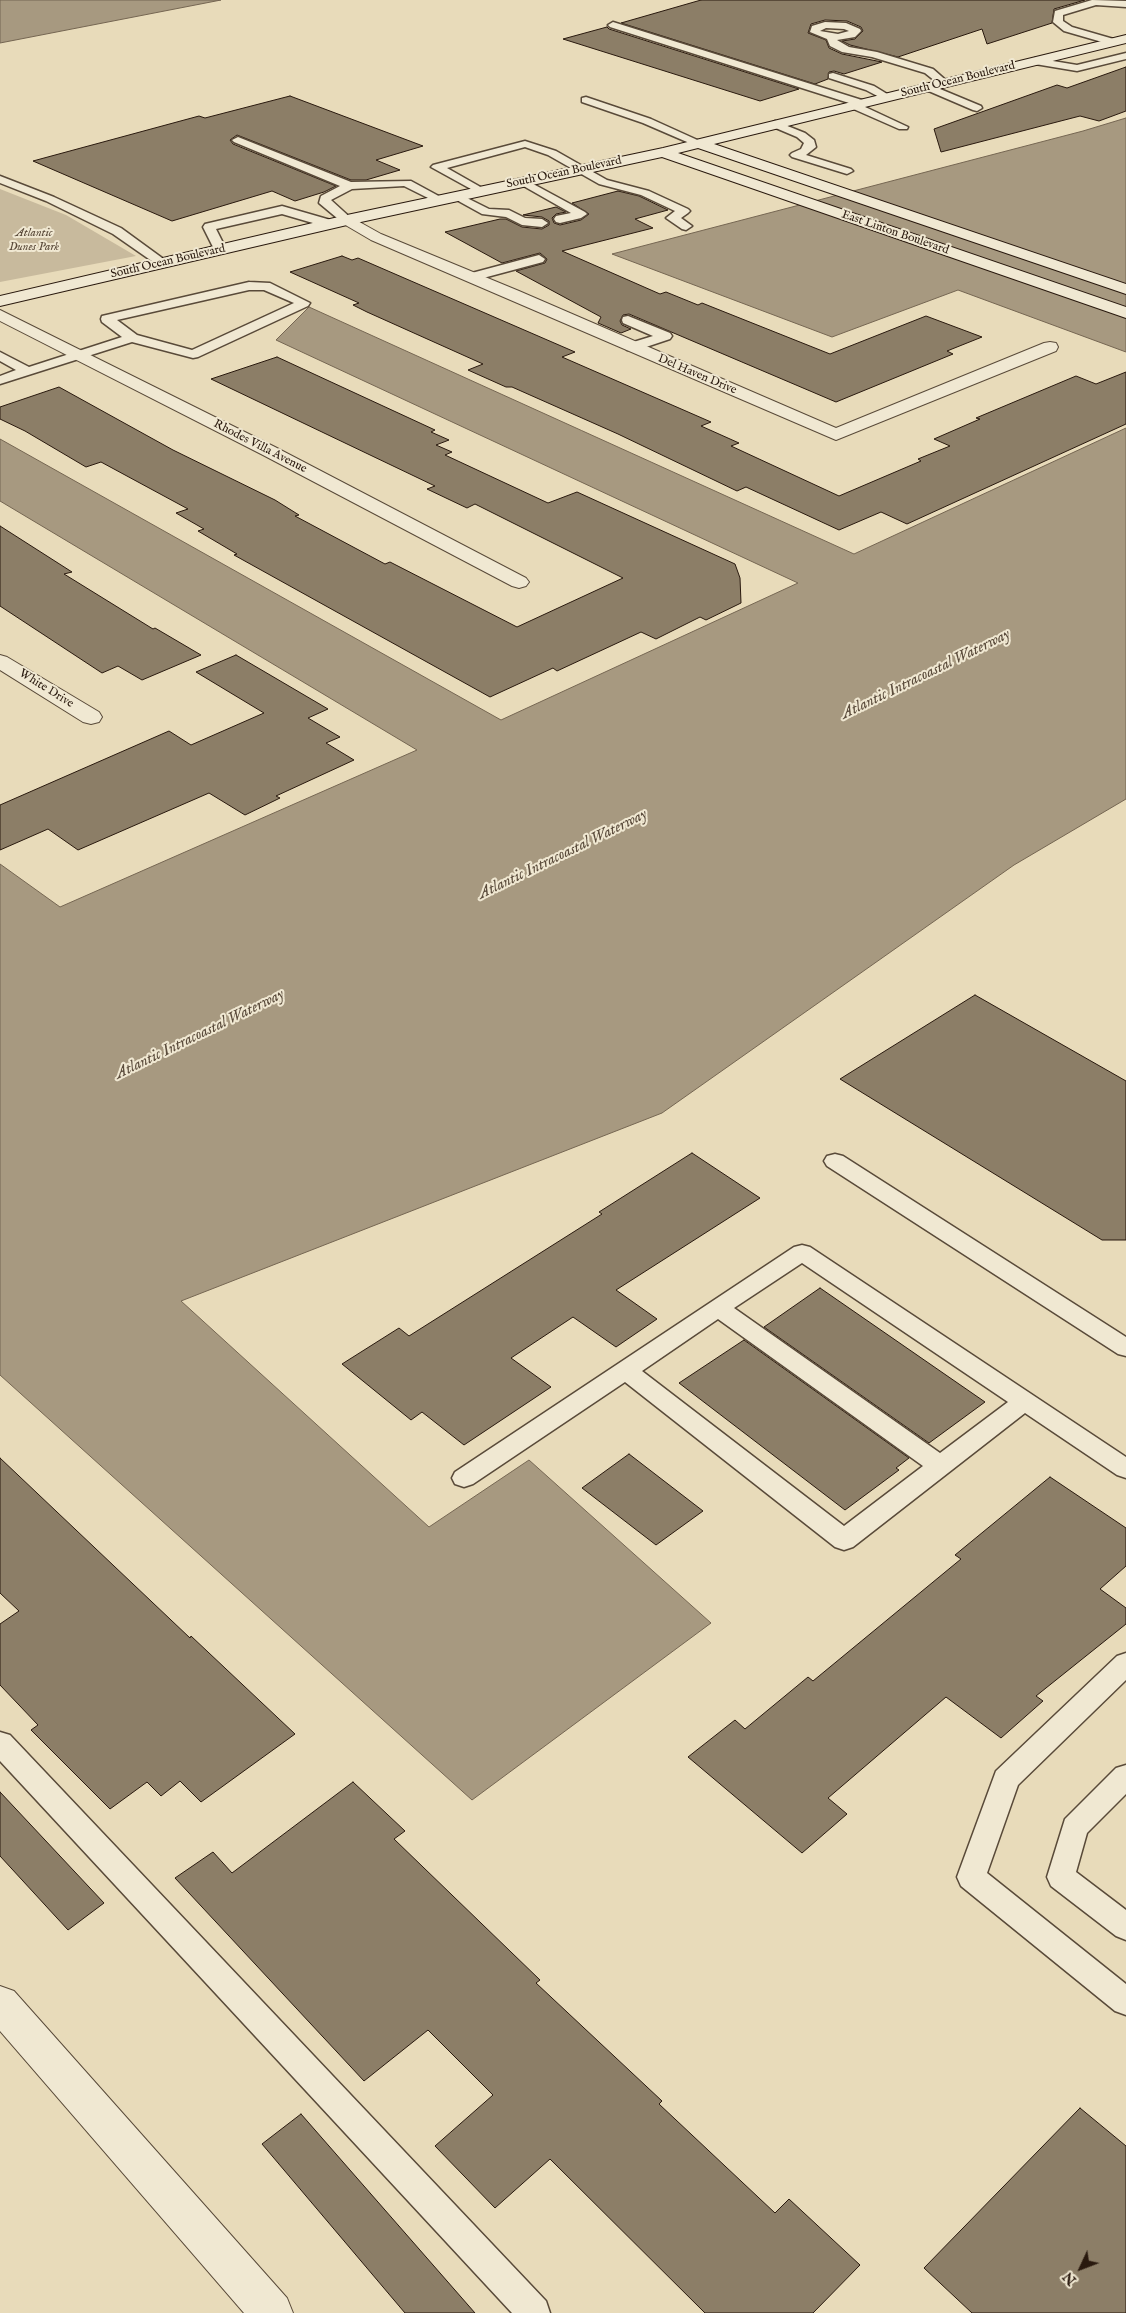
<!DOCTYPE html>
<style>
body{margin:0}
#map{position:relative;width:1126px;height:2313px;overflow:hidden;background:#e8dbba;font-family:"IM FELL English",serif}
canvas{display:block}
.north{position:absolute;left:1056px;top:2243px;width:50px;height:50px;-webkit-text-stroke:4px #f0e8d2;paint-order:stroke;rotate:227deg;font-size:14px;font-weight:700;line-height:20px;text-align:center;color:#29190e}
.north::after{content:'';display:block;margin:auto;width:18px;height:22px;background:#29190e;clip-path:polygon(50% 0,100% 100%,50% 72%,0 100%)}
</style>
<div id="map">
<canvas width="1126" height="2313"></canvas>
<div class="north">N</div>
</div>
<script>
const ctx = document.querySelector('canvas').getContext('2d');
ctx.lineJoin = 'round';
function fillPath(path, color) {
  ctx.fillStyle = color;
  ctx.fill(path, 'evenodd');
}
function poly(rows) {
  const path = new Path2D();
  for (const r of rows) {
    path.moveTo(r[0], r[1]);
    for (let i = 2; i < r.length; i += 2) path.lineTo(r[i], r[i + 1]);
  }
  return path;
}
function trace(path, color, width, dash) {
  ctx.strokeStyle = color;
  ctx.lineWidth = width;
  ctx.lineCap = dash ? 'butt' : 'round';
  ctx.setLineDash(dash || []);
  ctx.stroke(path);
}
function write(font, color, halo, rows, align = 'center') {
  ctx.font = font + ' "IM FELL English",serif';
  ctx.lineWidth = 4;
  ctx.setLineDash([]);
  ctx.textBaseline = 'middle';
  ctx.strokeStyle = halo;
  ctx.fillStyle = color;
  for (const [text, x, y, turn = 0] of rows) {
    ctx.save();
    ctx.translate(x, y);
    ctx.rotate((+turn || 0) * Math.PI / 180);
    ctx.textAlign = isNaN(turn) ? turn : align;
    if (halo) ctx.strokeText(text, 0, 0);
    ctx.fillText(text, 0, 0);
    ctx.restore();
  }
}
const green = poly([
 [0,189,66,215,136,256,0,282]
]);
const water = poly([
 [0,0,221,0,0,43,0,0],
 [1126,118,1126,352,958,290,832,337,612,254,1083,131,1126,118],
 [309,307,854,554,1126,428,1126,799,1014,865,662,1113,181,1301,429,1527,529,1460,711,1623,472,1800,0,1375,0,864,60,907,417,750,0,501,0,439,501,720,798,583,276,340,309,307]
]);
const building = poly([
 [701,0,1085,0,1054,9,1052,23,987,44,982,29,898,57,850,45,842,41,855,39,863,31,861,27,847,21,825,20,811,24,808,33,826,40,829,48,842,54,882,62,844,74,834,71,829,72,828,79,815,84,621,23,701,0],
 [607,27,609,29,799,89,760,101,563,39,607,27],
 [1126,67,1126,111,1099,121,1080,116,941,152,934,129,1057,85,1067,88,1126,67],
 [290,96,423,146,376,160,400,170,366,180,351,180,237,135,230,140,233,144,336,186,324,192,295,201,272,191,172,221,33,161,199,116,205,118,290,96],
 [618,191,639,196,668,210,635,219,653,228,562,251,660,294,666,292,698,305,702,303,830,354,926,316,982,337,947,351,953,354,836,402,629,314,623,315,620,321,622,325,631,329,621,333,598,323,601,317,516,271,545,263,547,259,540,253,502,263,445,232,500,219,506,219,522,227,542,229,549,225,549,221,542,217,523,215,556,207,566,212,556,214,552,218,554,223,560,225,581,220,589,214,572,203,618,191],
 [342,256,352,260,358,258,575,352,562,357,711,422,701,426,739,443,731,446,839,496,921,461,918,459,950,446,934,439,980,419,976,418,1076,376,1096,384,1126,372,1126,424,907,524,881,512,839,530,746,487,737,491,618,434,512,387,506,387,468,370,483,364,367,312,353,305,359,303,290,272,342,256],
 [277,357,435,430,431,432,449,440,436,445,452,452,445,455,548,503,577,492,735,564,740,578,741,603,706,620,700,617,656,639,641,632,557,671,553,668,490,697,234,555,237,554,198,531,204,529,176,513,188,509,101,462,86,467,25,431,0,419,0,407,59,387,173,450,275,500,299,515,295,516,385,564,390,562,517,627,623,578,475,504,467,508,427,489,435,486,211,379,277,357],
 [0,526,72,572,64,574,153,629,155,628,201,655,142,680,118,666,102,673,0,606,0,526],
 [236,655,328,709,308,718,340,737,326,743,354,760,276,796,280,798,245,815,209,793,78,850,48,829,0,850,0,805,169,731,191,745,264,713,196,672,236,655],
 [975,995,1126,1081,1126,1240,1102,1240,840,1079,975,995],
 [692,1153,760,1198,616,1290,657,1319,616,1347,573,1317,511,1358,551,1387,464,1445,422,1412,411,1420,342,1364,399,1328,409,1336,602,1214,599,1212,692,1153],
 [820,1288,985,1402,929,1443,764,1327,820,1288],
 [744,1340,909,1458,896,1468,899,1470,845,1510,679,1383,744,1340],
 [629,1454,703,1511,656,1545,582,1488,629,1454],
 [0,1458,190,1638,191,1636,295,1734,201,1802,180,1781,161,1796,147,1782,110,1809,31,1730,38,1725,0,1685,0,1624,19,1611,0,1593,0,1458],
 [1050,1477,1126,1528,1126,1566,1100,1589,1126,1608,1126,1624,1036,1696,1043,1701,1001,1738,946,1697,828,1798,847,1814,802,1853,688,1757,735,1720,745,1729,808,1677,813,1681,961,1559,955,1555,1050,1477],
 [353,1782,405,1831,394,1839,540,1980,536,1983,662,2101,659,2104,775,2213,789,2199,860,2265,813,2313,705,2313,550,2159,495,2208,435,2146,493,2095,428,2030,364,2081,175,1878,213,1852,232,1873,353,1782],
 [0,1792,104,1903,68,1930,0,1856,0,1792],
 [1080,2108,1126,2146,1126,2313,972,2313,924,2268,1080,2108],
 [301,2114,475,2313,405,2313,262,2144,301,2114]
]);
const service = poly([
 [1092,0,1126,1,1126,7,1096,5,1063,15,1063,21,1072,27,1117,40,1117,44,1109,44,1064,31,1053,22,1055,11,1092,0],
 [613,22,865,101,866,103,863,106,908,127,907,129,899,129,849,107,849,103,610,27,608,25,613,22],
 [825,22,846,23,860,29,861,31,855,37,837,40,849,47,877,52,933,69,949,83,944,86,940,85,925,73,872,57,842,52,830,46,827,39,810,32,812,26,825,22],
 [826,28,844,29,849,31,838,34,820,31,826,28],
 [1126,53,1126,59,1077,71,1035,64,1030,61,1035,58,1077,65,1126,53],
 [833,73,874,86,892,97,887,100,883,99,866,90,829,78,829,74,833,73],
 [928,84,981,106,982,108,977,111,973,110,924,89,924,85,928,84],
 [586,97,651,119,704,143,698,146,694,145,643,123,582,102,582,98,586,97],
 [775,121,805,133,814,140,816,147,806,155,851,169,853,171,847,174,792,157,790,155,792,153,801,149,804,143,797,137,771,126,770,124,775,121],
 [238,137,351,182,411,181,446,200,444,202,436,202,404,186,352,189,331,200,353,220,351,223,343,223,319,203,321,196,340,186,234,142,232,140,238,137],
 [525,141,556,151,607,180,649,191,688,209,690,211,688,213,681,218,692,226,686,230,682,229,666,218,675,211,641,195,599,184,548,155,525,147,447,168,484,189,486,191,484,193,480,194,431,167,433,165,525,141],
 [0,176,54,197,121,228,169,263,167,266,159,266,113,234,46,201,0,183,0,176],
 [524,179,585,212,587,214,581,218,560,223,556,222,554,219,556,216,571,213,520,184,518,182,520,180,524,179],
 [457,193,489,209,509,210,525,218,542,219,548,223,542,227,522,225,506,217,482,214,453,198,451,196,453,194,457,193],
 [282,206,334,221,336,224,330,228,282,214,216,229,226,249,220,253,214,249,203,227,205,224,282,206],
 [539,255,545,259,543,262,472,281,466,277,468,274,539,255],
 [249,282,270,283,310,303,308,306,198,357,193,358,132,342,0,384,0,376,16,370,0,361,0,352,29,367,122,337,102,322,101,319,102,316,249,282],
 [249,290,264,290,294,303,192,350,137,335,117,320,249,290],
 [628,316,670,333,672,336,670,339,637,350,627,350,625,347,627,344,653,336,623,323,622,320,623,317,628,316],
 [835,1154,843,1156,1126,1337,1126,1356,1118,1354,827,1166,824,1161,827,1156,835,1154],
 [802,1245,810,1247,1126,1457,1126,1478,1117,1475,1025,1413,853,1547,844,1550,835,1547,625,1382,473,1484,464,1487,455,1484,452,1478,455,1472,794,1247,802,1245],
 [802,1263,1008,1402,940,1453,734,1308,802,1263],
 [718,1319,923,1466,844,1526,642,1371,718,1319],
 [1126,1653,1126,1680,1018,1785,987,1873,1126,1984,1126,2015,1115,2011,961,1886,957,1877,996,1771,1117,1656,1126,1653],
 [0,1732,10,1735,546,2301,550,2313,512,2313,0,1761,0,1732],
 [1126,1765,1126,1794,1087,1833,1076,1872,1126,1910,1126,1940,1116,1936,1051,1886,1047,1877,1065,1819,1116,1768,1126,1765]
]);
const minor = poly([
 [347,215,381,234,519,291,836,428,1044,343,1050,342,1056,343,1058,347,1056,351,836,440,371,240,342,223,339,220,342,217,347,215],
 [0,310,275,447,526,578,529,582,526,586,519,588,512,586,263,455,0,321,0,310],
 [0,655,7,657,99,712,102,717,99,722,91,724,83,722,0,670,0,655],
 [0,1986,14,1991,287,2298,293,2313,244,2313,0,2031,0,1986]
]);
const secondary = poly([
 [1126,35,1126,43,714,144,1126,284,1126,294,698,148,678,153,1126,307,1126,318,662,157,347,225,0,306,0,296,347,215,663,148,1126,35]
]);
const farStreetnames = [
 ["South Ocean Boulevard",958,80,-14],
 ["South Ocean Boulevard",564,173,-12],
 ["East Linton Boulevard",895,233,19],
 ["South Ocean Boulevard",168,262,-13],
 ["Del Haven Drive",697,375,23],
 ["Rhodes Villa Avenue",260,447,27],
 ["White Drive",46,689,32]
];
const farParknames = [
 ["Atlantic",34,234],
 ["Dunes Park",34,248]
];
const waterNames = [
 ["Atlantic Intracoastal Waterway",926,675,-26],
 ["Atlantic Intracoastal Waterway",563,855,-26],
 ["Atlantic Intracoastal Waterway",200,1035,-26]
];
fillPath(green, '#c8ba9d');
fillPath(water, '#a79980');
trace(water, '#756652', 1);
fillPath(building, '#8c7e67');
trace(building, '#29190e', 1);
trace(service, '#594a39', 3);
trace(minor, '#594a39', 2);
trace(secondary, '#29190e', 2);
fillPath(service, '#f0e8d2');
fillPath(minor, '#f0e8d2');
fillPath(secondary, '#f0e8d2');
write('12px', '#29190e', '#f0e8d2', farStreetnames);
write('italic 12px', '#594939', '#f0e8d2', farParknames);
write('italic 16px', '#5b4c3c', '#f0e8d2', waterNames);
</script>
